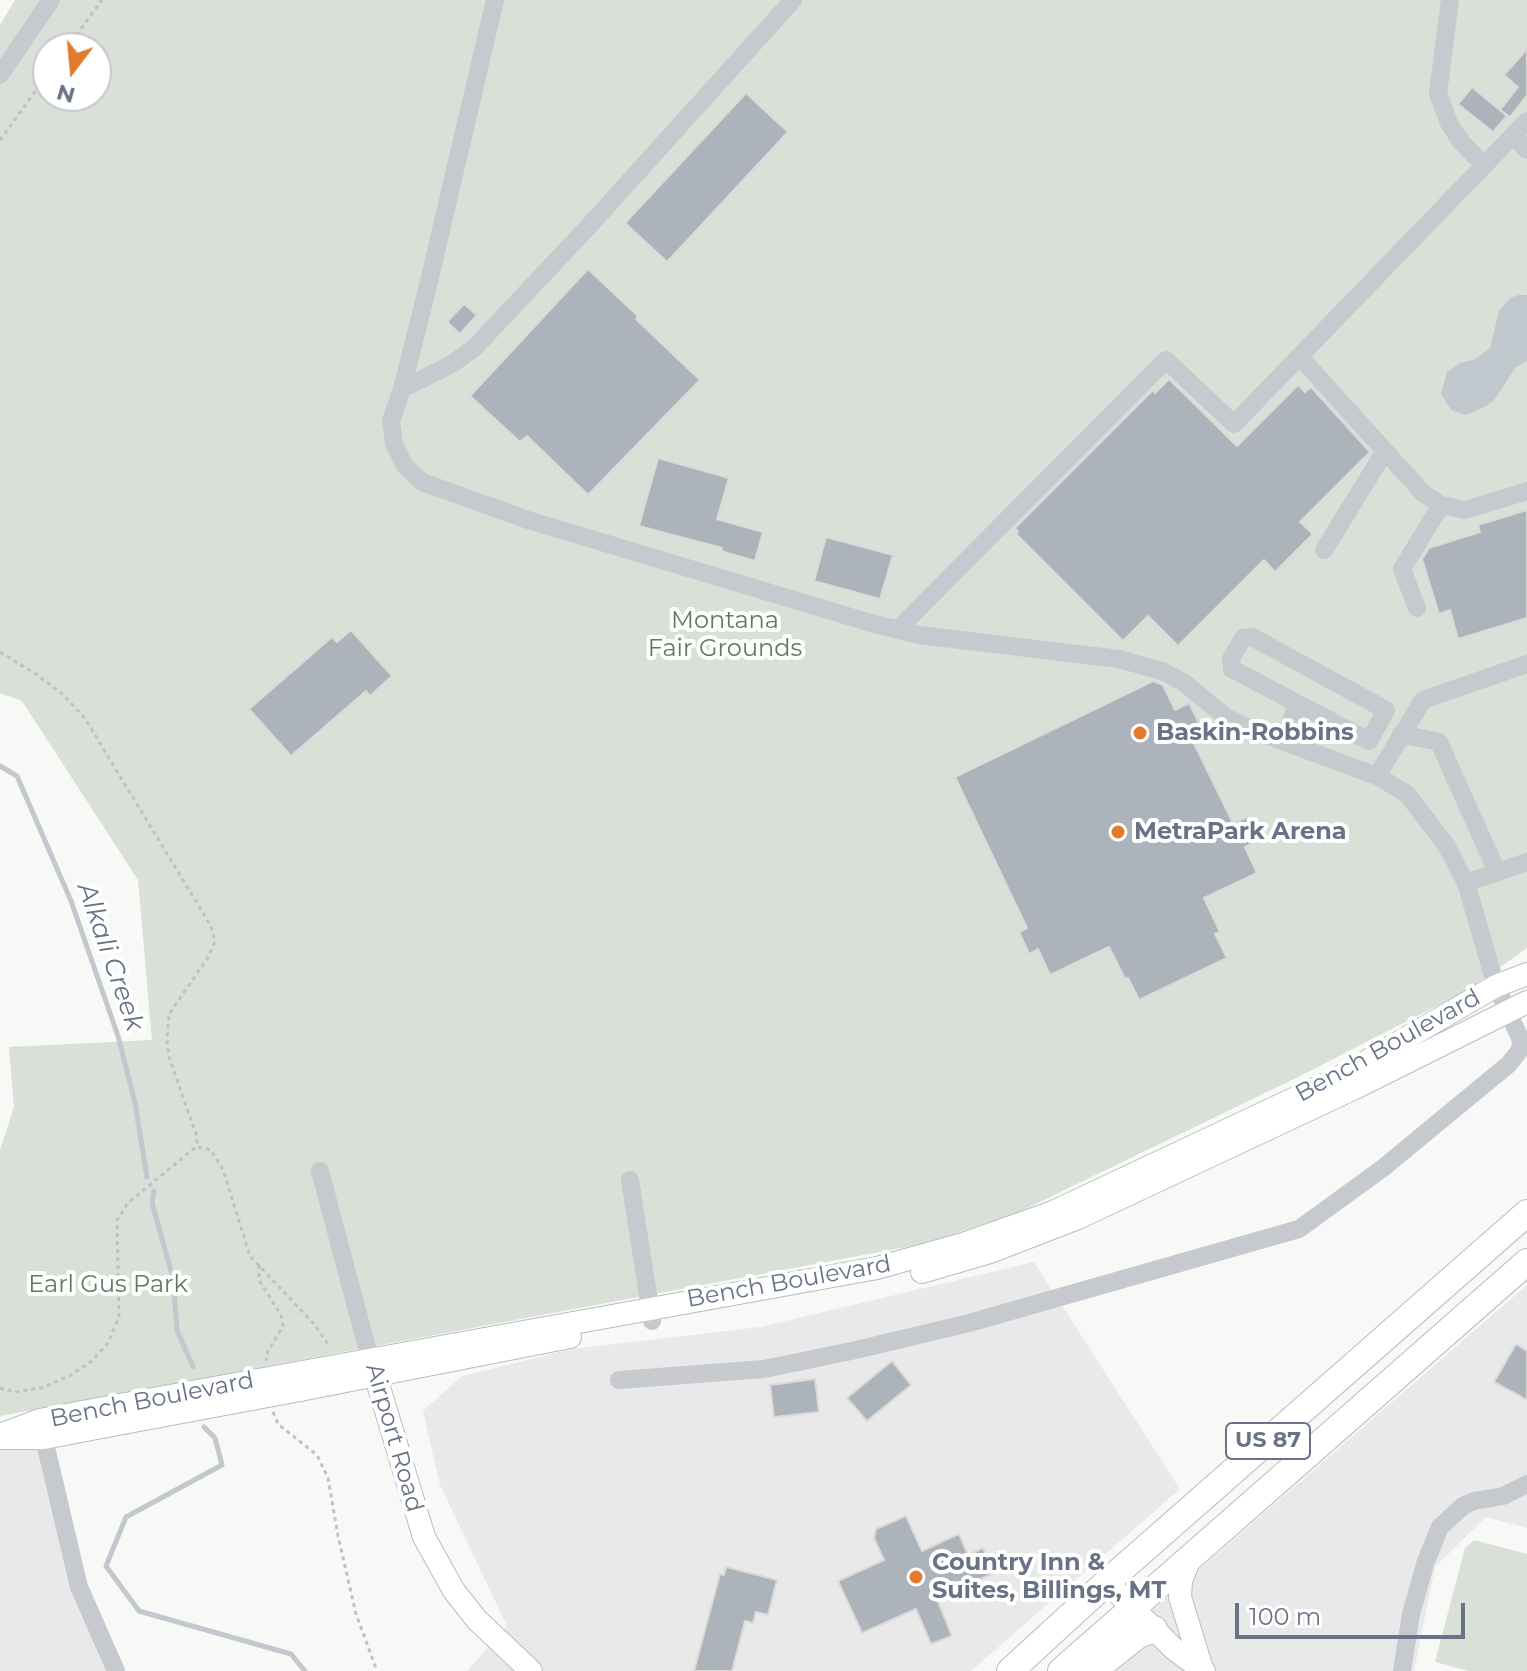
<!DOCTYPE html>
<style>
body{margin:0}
#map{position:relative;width:1527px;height:1671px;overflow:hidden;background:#f8f8f6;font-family:Montserrat,sans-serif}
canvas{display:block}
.north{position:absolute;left:32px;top:32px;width:80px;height:80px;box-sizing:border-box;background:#fff;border:2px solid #c3c7cf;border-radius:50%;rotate:196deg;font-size:22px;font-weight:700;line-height:32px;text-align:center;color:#687387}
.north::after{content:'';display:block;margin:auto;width:28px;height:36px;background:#e27b2c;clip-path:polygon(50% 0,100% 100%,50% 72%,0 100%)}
.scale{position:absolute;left:1235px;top:1603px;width:230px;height:36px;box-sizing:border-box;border:4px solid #687387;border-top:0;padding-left:10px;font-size:24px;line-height:28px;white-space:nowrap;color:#687387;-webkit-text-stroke:6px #fff;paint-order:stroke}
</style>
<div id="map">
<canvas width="1527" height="1671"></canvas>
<div class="north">N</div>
<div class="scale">100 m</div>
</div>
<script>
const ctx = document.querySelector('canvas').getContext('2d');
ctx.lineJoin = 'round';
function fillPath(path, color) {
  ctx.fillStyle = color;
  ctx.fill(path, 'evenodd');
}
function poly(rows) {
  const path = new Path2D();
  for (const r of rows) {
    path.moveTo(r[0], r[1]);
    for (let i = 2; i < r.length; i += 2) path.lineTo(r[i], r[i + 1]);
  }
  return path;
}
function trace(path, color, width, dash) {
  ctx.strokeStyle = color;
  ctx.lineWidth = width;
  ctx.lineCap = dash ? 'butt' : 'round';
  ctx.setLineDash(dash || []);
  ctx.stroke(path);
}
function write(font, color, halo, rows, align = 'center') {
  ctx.font = font + ' Montserrat,sans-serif';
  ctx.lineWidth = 8;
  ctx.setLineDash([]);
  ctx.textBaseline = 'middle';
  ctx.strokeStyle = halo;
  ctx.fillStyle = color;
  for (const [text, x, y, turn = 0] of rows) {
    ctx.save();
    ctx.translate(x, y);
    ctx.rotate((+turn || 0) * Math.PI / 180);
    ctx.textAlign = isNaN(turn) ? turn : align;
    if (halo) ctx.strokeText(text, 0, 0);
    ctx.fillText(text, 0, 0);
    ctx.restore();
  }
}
const built = poly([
 [1034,1262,1180,1489,971,1671,467,1671,507,1626,440,1485,423,1411,462,1376,572,1349,760,1327],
 [1527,1285,1527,1528,1486,1517,1435,1567,1414,1671,1082,1671],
 [0,1438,44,1438,79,1587,116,1671,0,1671]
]);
const green = poly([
 [15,0,1527,0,1527,948,1468,990,1298,1077,1021,1211,928,1243,0,1416,0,1150,14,1107,9,1047,152,1040,138,880,22,701,0,693,0,25],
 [48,48,96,48,96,96,48,96],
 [1474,1540,1527,1554,1527,1671,1469,1671,1435,1662,1465,1548]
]);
const water = poly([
 [1519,295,1527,295,1527,361,1515,368,1495,399,1486,406,1466,415,1451,410,1441,394,1447,372,1460,363,1474,360,1490,348,1499,311,1510,298]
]);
const stream = poly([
 [0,766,17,776,71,901,118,1036,135,1103,147,1177],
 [154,1191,152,1203,173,1278,177,1330,193,1367],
 [204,1427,215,1438,222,1465,126,1517,106,1566,139,1611,291,1654,305,1671]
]);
const building = poly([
 [1527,49,1527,95,1510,117,1500,110,1518,87,1504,75,1527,49],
 [1472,87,1507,116,1493,132,1458,104,1472,87],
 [746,93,788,132,667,262,625,223,746,93],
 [588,269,638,316,636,319,700,380,588,495,527,436,520,442,470,396,588,269],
 [464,304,477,315,460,334,447,322,464,304],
 [1169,379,1237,446,1298,385,1305,392,1311,387,1370,452,1300,522,1313,534,1275,572,1264,560,1178,646,1148,616,1123,641,1016,534,1018,532,1015,528,1153,390,1155,393,1169,379],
 [658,458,729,478,717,519,763,532,755,561,721,551,722,548,639,526,658,458],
 [1527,510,1527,618,1458,639,1450,610,1439,614,1422,559,1429,548,1480,532,1478,525,1527,510],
 [826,537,893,555,880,599,814,581,826,537],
 [351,630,392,676,370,696,366,691,291,756,249,709,332,637,337,642,351,630],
 [1153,681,1163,685,1175,710,1189,703,1200,725,1188,731,1233,823,1247,817,1259,840,1245,847,1257,873,1204,898,1220,932,1215,934,1227,958,1139,1000,1128,978,1125,979,1109,947,1050,975,1038,949,1029,954,1019,932,1027,928,955,777,1153,681],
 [1516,1344,1527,1351,1527,1400,1494,1382,1516,1344],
 [892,1361,911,1385,867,1421,847,1398,892,1361],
 [815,1379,819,1412,774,1417,770,1385,815,1379],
 [906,1516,922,1551,959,1534,968,1555,983,1548,994,1573,937,1599,952,1636,931,1644,916,1609,862,1633,838,1581,884,1560,874,1538,876,1529,906,1516],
 [726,1567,777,1580,768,1615,756,1612,753,1623,745,1621,732,1671,694,1671,720,1574,724,1575,726,1567]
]);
const path = poly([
 [67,48,102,0],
 [0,140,48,74],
 [0,652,36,674,60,692,84,717,211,926,215,942,207,959,169,1014,167,1040,169,1057,197,1137,197,1146],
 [198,1147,211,1150,223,1170,250,1256,314,1324,330,1347],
 [259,1265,259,1280,281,1315,283,1326,268,1351,266,1361],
 [0,1388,15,1392,41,1388,69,1376,92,1361,108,1343,119,1317,117,1220,128,1203,197,1146],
 [273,1412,278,1424,317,1455,328,1478,338,1536,356,1614,377,1671]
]);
const minor = poly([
 [495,0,426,294,402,389,391,421,394,444,405,466,422,482,528,520,871,623,919,635,1119,659,1162,671,1183,682,1226,717,1255,731,1377,776,1407,794,1446,845,1466,883,1496,986,1521,1040,1520,1050,1509,1064,1383,1168,1299,1229,969,1323,856,1350,764,1369,619,1380],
 [1450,0,1438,94,1449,123,1462,143,1483,164],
 [0,75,51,0],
 [1513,135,1527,150],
 [1300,357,1423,493,1441,505,1465,510,1527,491],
 [402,389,452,364,474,348,589,226,793,0],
 [1324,550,1385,451],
 [1417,608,1402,569,1441,505],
 [898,629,1166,360,1234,424,1527,121],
 [1252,637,1386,710,1369,741,1232,669,1231,659,1243,638,1252,637],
 [1401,734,1439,742,1497,872],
 [1283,741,1298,704],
 [1377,776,1423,700,1527,664],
 [1466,883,1527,862],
 [320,1171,370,1359],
 [630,1180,652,1321],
 [41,1426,79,1587,116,1671],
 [1402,1671,1411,1614,1426,1561,1440,1527,1463,1506,1474,1501,1503,1496,1527,1484]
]);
const major = poly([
 [922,1272,990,1252,1078,1218,1357,1087,1527,1002],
 [372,1364,424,1537,454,1591,477,1620,531,1671],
 [297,1373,877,1268,963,1244,1053,1212,1338,1078,1496,986,1527,974],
 [300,1390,570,1337],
 [5,1433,40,1420,120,1405],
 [0,1438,44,1438,123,1423],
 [1190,1558,1181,1581,1180,1597,1202,1669],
 [1107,1582,1174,1649,1204,1671]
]);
const highway = poly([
 [1010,1671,1107,1582,1527,1213],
 [1061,1671,1527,1262],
 [1093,1671,1138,1635,1154,1629]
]);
const majorBridge = poly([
 [120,1405,297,1373],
 [123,1423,300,1390]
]);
const markers = [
 [1140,733,8,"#e27b2c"],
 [1118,832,8,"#e27b2c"],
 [916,1577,8,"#e27b2c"]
];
const shields = [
 [1268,1441,84]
];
const shieldNames = [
 ["US 87",1268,1441]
];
const parkNames = [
 ["Montana",725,621],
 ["Fair Grounds",725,649],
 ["Earl Gus Park",108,1285]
];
const poiNames = [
 ["Baskin-Robbins",1156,733],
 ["MetraPark Arena",1134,832],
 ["Country Inn &",932,1563],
 ["Suites, Billings, MT",932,1591]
];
const streetNames = [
 ["Bench Boulevard",1388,1046,-29],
 ["Bench Boulevard",789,1282,-10],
 ["Bench Boulevard",152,1400,-11],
 ["Airport Road",394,1438,74]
];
const waterNames = [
 ["Alkali Creek",110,957,71]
];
fillPath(built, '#e9e9e9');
fillPath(green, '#d8e0d7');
fillPath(water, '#c1c8ce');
trace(stream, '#c1c8ce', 5);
fillPath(building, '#adb3bb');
trace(building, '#dadad8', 2);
trace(major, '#b9bcc1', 24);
trace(highway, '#b9bbbf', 28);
trace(path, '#c0c1c4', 3, [4, 4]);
trace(minor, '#c6c9cd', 18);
trace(major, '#fff', 22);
trace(highway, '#fff', 26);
trace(majorBridge, '#b9bcc1', 24, []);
trace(majorBridge, '#fff', 22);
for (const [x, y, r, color] of markers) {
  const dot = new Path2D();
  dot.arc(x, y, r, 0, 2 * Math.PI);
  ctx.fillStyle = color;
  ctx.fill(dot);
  trace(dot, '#fff', 3);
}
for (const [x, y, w] of shields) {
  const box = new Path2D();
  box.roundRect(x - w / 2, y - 18, w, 36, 6);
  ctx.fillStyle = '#fff';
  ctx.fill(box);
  trace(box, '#687387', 2);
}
write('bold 22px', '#687387', null, shieldNames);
write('24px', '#637962', '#fff', parkNames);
write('bold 24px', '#687387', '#fff', poiNames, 'left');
write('24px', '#687387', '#fff', streetNames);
write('italic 26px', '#637382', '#fff', waterNames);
</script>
